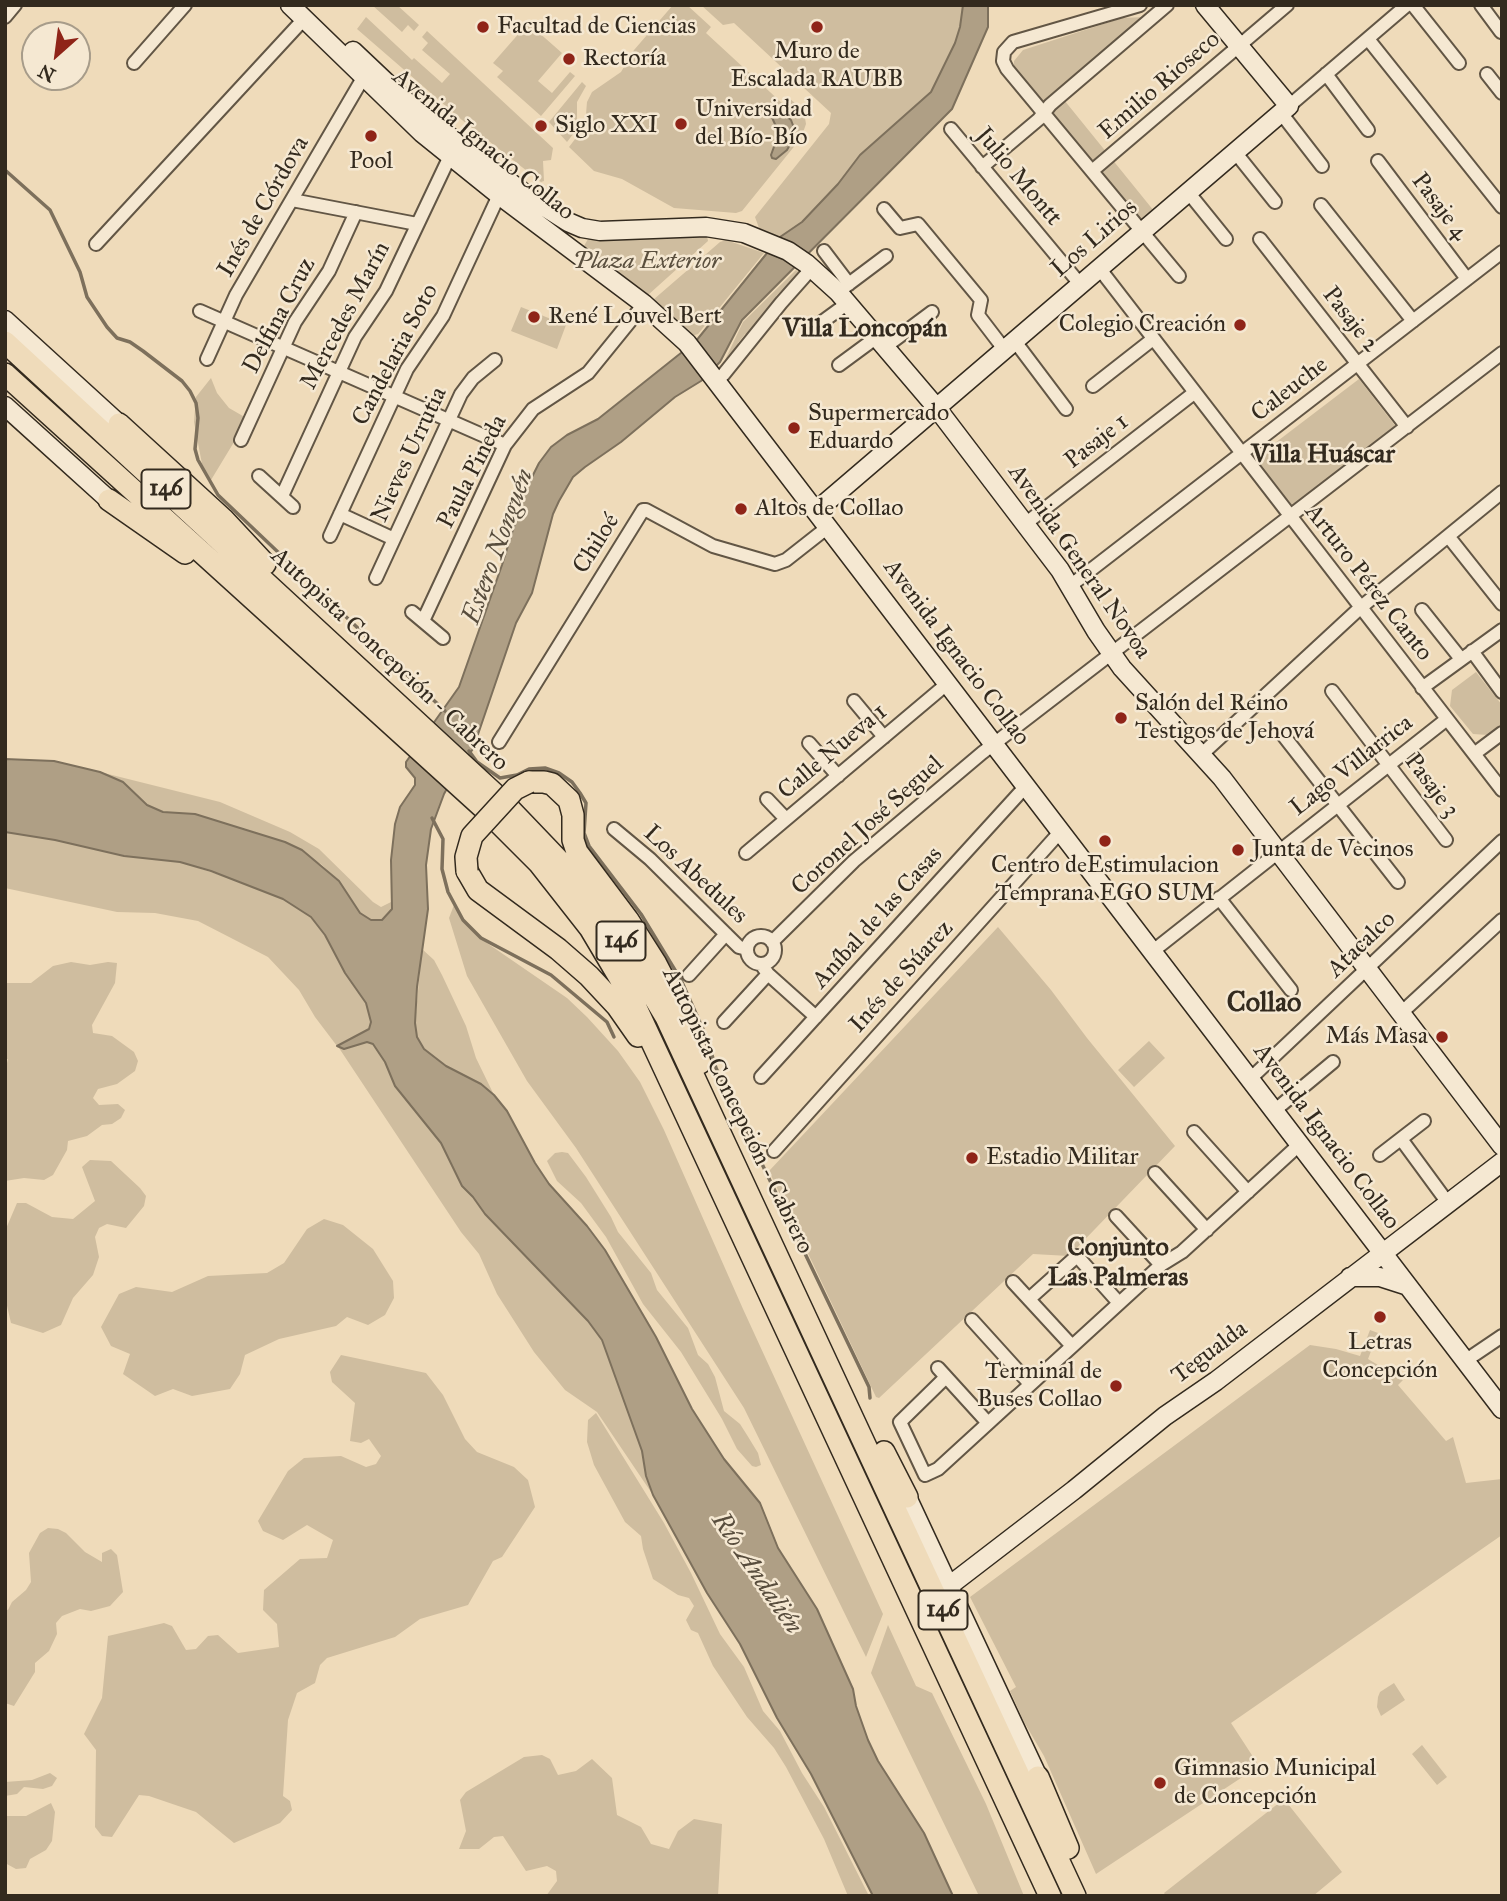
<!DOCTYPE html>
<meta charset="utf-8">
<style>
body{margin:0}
#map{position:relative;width:1507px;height:1901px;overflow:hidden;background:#efdbba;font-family:"IM FELL Great Primer",serif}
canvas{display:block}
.frame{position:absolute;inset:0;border:7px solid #332a1e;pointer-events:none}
.north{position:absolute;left:21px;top:21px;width:70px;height:70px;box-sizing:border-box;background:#f5e8d2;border:2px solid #a79c8a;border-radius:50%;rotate:208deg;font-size:19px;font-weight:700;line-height:28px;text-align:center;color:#332a1e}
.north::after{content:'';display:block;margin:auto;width:24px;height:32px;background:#8f2418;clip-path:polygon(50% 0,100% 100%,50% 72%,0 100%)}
</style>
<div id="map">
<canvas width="1507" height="1901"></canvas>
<div class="frame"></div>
<div class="north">N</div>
</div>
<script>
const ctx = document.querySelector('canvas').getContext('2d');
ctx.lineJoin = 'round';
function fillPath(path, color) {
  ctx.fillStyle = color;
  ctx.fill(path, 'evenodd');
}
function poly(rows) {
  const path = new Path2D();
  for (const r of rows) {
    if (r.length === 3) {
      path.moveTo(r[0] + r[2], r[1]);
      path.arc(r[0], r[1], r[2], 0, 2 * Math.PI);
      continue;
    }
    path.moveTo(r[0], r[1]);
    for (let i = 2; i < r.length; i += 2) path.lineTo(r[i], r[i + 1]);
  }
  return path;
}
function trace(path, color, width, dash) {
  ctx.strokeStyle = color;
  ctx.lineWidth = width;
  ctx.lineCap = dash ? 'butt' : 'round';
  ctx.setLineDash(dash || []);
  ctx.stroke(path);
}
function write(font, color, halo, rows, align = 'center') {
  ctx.font = font + ' "IM FELL Great Primer",serif';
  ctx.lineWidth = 5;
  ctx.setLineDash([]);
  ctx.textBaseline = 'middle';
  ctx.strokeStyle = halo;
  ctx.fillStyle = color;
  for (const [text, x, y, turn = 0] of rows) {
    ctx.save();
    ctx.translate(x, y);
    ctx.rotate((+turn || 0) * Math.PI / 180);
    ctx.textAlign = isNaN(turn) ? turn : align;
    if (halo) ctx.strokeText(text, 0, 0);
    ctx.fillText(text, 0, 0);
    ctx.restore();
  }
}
const green = poly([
 [372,5,397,5,419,25,414,31,408,25,402,32],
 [673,5,687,5,711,27,706,33,783,104,789,98,803,110,805,118,806,124,801,138,742,211,736,213,674,208,622,179,594,171,569,147,585,126,587,102,592,92,621,72,634,50],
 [701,5,715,7,718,5,963,5,960,27,955,43,931,92,860,155,838,184,802,222,780,237,759,228,755,217,829,124,831,113,734,23,723,25],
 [366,17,412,60,414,58,442,83,450,74,422,50,428,43,422,37,427,31,553,148,551,160,543,161,544,181,541,182,462,120,357,29],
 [1145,17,1056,90,1154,211,1142,222,1014,67,1014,61,1023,50,1122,18],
 [528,23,562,53,538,81,552,93,570,72,575,76,541,116,497,77,503,71,493,63],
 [582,82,586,86,577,102,577,129,567,142,549,122],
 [694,235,707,236,708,241,648,295,644,295,584,246,588,239,593,237],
 [726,240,764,253,698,334,688,337,655,306,653,300,720,242],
 [796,270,800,273,789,288,781,291,776,296,777,303,751,333,745,334,738,343,738,351,729,362,725,360,743,322],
 [521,307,566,325,557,349,511,331],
 [211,378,217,393,229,408,248,419,211,480,202,464,194,422,196,397],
 [1359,379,1397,428,1293,509,1254,459],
 [1476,672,1502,705,1502,727,1488,735,1473,734,1450,706,1452,690],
 [100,772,220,802,290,832,319,849,373,902,381,907,393,901,392,909,382,920,371,920,360,913,339,881,321,864,227,824,195,814,163,812,147,805,123,782],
 [5,832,55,840,124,856,180,862,238,881,283,899,311,917,325,935,345,973,366,1003,371,1022,369,1029,337,1046,315,1017,299,990,268,957,198,921,155,913,117,912,5,888],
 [454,905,463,920,484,941,567,998,587,1017,618,1051,640,1082,664,1130,743,1309,883,1614,866,1657,744,1408,576,1148,527,1081,467,976,449,918],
 [998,927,1051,990,1087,1038,1175,1146,1069,1256,1033,1254,879,1398,876,1397,769,1171],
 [422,949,434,960,442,975,466,1026,476,1058,494,1095,481,1084,446,1066,424,1049,417,1037,415,1023],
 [71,962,90,965,108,962,117,963,115,983,92,1025,93,1033,112,1036,134,1052,138,1061,135,1071,117,1084,98,1089,93,1098,99,1105,118,1104,125,1110,121,1118,112,1124,102,1125,87,1136,68,1141,67,1150,53,1175,44,1180,24,1178,5,1181,5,1071,8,1059,5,1059,5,983,31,983,53,966],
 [1149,1041,1165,1058,1134,1087,1118,1070],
 [367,1042,373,1044,441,1143,462,1186,473,1197,485,1214,588,1321,602,1340,642,1451,646,1476,653,1495,597,1412,565,1390,534,1352,497,1294,479,1254,461,1232,339,1048],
 [562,1152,568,1153,586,1177,611,1217,618,1232,651,1273,657,1290,688,1328,698,1355,708,1364,715,1377,724,1411,740,1424,747,1435,758,1453,761,1465,756,1467,752,1466,737,1449,722,1419,681,1352,643,1304,606,1237,581,1203,557,1181,547,1161,555,1153],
 [90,1160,111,1161,140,1188,146,1196,144,1206,126,1228,107,1224,99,1228,95,1237,99,1257,93,1275,73,1298,61,1325,43,1333,11,1323,5,1297,5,1231,17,1203,26,1203,52,1217,73,1219,95,1201,82,1167],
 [324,1219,343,1225,373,1249,393,1281,394,1298,385,1315,368,1325,347,1317,336,1326,279,1339,245,1355,240,1374,230,1389,192,1396,173,1389,155,1396,123,1374,130,1354,111,1346,101,1327,119,1294,136,1287,172,1292,208,1276,267,1273,284,1263,307,1229],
 [1370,1330,1378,1333,1368,1359,1403,1380,1398,1385,1446,1441,1453,1437,1466,1483,1502,1479,1502,1535,1231,1723,1259,1766,1096,1874,1044,1756,1024,1722,1010,1691,1016,1687,970,1597,1310,1345,1336,1349,1360,1356],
 [341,1355,426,1373,443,1395,465,1439,477,1452,514,1467,528,1480,535,1507,502,1557,493,1561,468,1605,420,1619,395,1637,327,1658,320,1665,315,1683,297,1693,288,1720,283,1796,290,1801,292,1810,280,1823,234,1843,196,1812,149,1796,139,1795,112,1837,102,1836,95,1827,96,1750,84,1734,102,1698,108,1636,164,1623,172,1626,186,1650,196,1649,208,1636,218,1635,238,1653,279,1647,277,1624,263,1610,264,1590,300,1559,327,1558,333,1540,307,1525,283,1540,263,1531,258,1521,288,1471,304,1458,341,1456,366,1467,376,1464,381,1456,369,1439,361,1443,350,1441,355,1403,332,1382,330,1372],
 [596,1413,664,1523,691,1573,720,1634,744,1667,763,1711,780,1731,802,1773,824,1807,869,1896,848,1896,824,1839,786,1767,774,1748,747,1717,713,1666,698,1633,691,1630,686,1620,694,1606,689,1598,678,1595,653,1579,643,1549,641,1536,625,1522,594,1465,587,1442,588,1420],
 [48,1528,58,1529,66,1533,85,1552,102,1562,102,1553,111,1549,117,1555,123,1592,110,1606,91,1611,80,1609,62,1616,56,1623,57,1634,49,1651,35,1663,35,1672,14,1706,5,1703,5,1609,8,1610,12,1602,26,1590,31,1582,29,1553,40,1533],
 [888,1625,916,1686,932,1693,986,1804,1024,1896,979,1896,871,1673],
 [1394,1683,1405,1700,1381,1716,1377,1707,1378,1697,1380,1692],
 [1422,1745,1447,1777,1437,1785,1412,1754],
 [542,1755,550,1759,558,1775,576,1771,592,1759,612,1778,617,1815,641,1827,651,1844,669,1849,678,1831,694,1819,722,1824,718,1896,546,1896,557,1881,556,1871,547,1866,526,1871,503,1836,494,1837,479,1849,459,1849,466,1831,460,1800,466,1792,524,1757],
 [50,1773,57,1778,52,1786,43,1789,24,1787,17,1794,5,1796,5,1782,32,1780],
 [1284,1799,1342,1872,1313,1896,1166,1896,1164,1893],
 [51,1803,55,1812,52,1841,46,1850,30,1859,26,1868,16,1869,5,1863,5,1816,26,1816]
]);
const water = poly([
 [963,5,988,5,988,27,952,109,742,320,720,362,701,381,675,397,621,442,585,467,573,477,559,501,553,514,532,593,516,623,473,749,456,772,444,794,431,829,426,865,428,909,417,987,415,1023,417,1037,424,1049,446,1066,481,1084,494,1095,507,1111,535,1163,549,1184,587,1226,605,1250,656,1337,692,1409,724,1459,760,1503,778,1548,817,1609,853,1689,856,1706,868,1740,878,1761,924,1833,953,1896,873,1896,811,1774,777,1718,740,1644,707,1593,653,1495,646,1476,642,1451,602,1340,588,1321,485,1214,473,1197,462,1186,441,1143,395,1086,385,1062,373,1044,367,1042,344,1049,337,1046,369,1029,371,1022,366,1003,345,973,325,935,311,917,283,899,211,871,180,862,124,856,55,840,5,832,5,759,54,761,100,772,123,782,147,805,163,812,195,814,285,842,302,850,339,881,360,913,371,920,382,920,392,909,391,860,395,824,400,807,415,785,415,778,406,767,406,762,459,687,502,565,525,491,539,463,551,447,567,435,598,419,696,341,780,237,802,222,838,184,860,155,931,92,955,43,960,27,963,5],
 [774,107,791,120,794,128,793,139,787,150,776,159,772,158,771,155,779,133,769,111,774,107]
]);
const stream = poly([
 [5,170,50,210,80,272,87,297,107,327,117,338,130,342,143,351,182,381,190,391,196,403,198,418,195,449,198,460,218,495,445,711],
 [469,751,477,762,500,778,517,775,529,769,545,768,559,773,572,782,580,793,586,803,584,833,589,846,641,914,681,980,706,1036,716,1068,869,1387,870,1398],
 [432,818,443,839,442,869,448,892,463,920,481,938,551,975,607,1022,614,1037]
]);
const street = poly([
 [1140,5,1013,42,1004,52,1003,61,1007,69,1179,276],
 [1413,5,1459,63],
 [1481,5,1501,32],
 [5,17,15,5],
 [1368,39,1502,207],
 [134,63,185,5],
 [1326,74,1368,130],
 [1487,74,1502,93],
 [1289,106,1407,5],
 [1281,113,1322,166],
 [951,129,1080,284],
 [1235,152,1275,202],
 [1378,161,1467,279],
 [982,167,1039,119,1050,105,1167,5],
 [1092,171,1287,5],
 [1188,192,1226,239],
 [292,200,417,224],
 [1321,205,1413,321],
 [884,209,900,228,918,224,981,300,978,315,1004,349],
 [1260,239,1407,427],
 [96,244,304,19],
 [824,251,849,284],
 [1099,268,1502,790],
 [838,292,886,256],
 [200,311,505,445],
 [811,330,848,303],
 [1014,340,1066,409],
 [885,347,932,312],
 [207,359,236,295,363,78],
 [839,365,877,337],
 [723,375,781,303,812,268],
 [1093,386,1153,339],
 [241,440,295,322,329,271,356,212],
 [259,476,293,507],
 [282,496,355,337,386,291,450,156],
 [340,514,394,539],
 [1025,524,1194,393],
 [330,536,407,369,443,316,499,195],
 [1448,536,1502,604],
 [376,578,461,394,473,378,495,360],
 [1070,586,1502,252],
 [1422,610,1461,659],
 [412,612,443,638],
 [423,621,505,445,533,409,588,373,644,304],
 [1472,651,1502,692],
 [1422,688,1502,630],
 [1332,691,1446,840],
 [854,701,884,737],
 [1283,735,1398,882],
 [499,742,643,510,646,510,713,546,775,564,786,560,828,527],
 [809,743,838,776],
 [1202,754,1360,608,1502,492],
 [1474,754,1502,733],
 [767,799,786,819],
 [614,829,650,859,739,947,747,949],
 [746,853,948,683],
 [1219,898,1291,990],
 [761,950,14],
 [772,942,854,861,982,753,1502,353],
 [1153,951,1447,719],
 [761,964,768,974,816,1017],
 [689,975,726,934],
 [1400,1014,1502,920],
 [724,1022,768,974],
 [761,1077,1026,786],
 [1250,1079,1502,841],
 [1274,1111,1333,1062],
 [1194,1132,1248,1192],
 [1401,1139,1448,1203],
 [774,1151,1061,831],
 [1380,1155,1424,1121],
 [1155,1173,1207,1230],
 [1116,1216,1161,1265],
 [1013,1282,1072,1346],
 [1029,1299,1077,1256,1119,1303],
 [972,1320,1030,1384],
 [1465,1361,1502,1336],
 [938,1368,988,1423],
 [946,1377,900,1422,925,1475,938,1469,1161,1265,1182,1252,1300,1144]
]);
const secondary = poly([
 [290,5,422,133,499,195,644,304,687,343,1502,1409],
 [353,51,408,103,454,140,532,199,568,222,582,228,600,231,706,227,744,233,788,251,807,264,838,292,936,407,1060,570,1096,631,1122,668,1222,778,1502,1146],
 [5,320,119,424],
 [5,406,109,500],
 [816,511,1289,106,1205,5],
 [1350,1277,1380,1277,1408,1286],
 [907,1497,1038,1777],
 [949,1586,1074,1490,1165,1416,1216,1381,1502,1162]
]);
const highway = poly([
 [5,342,500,799,567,869,614,930,666,1017,1075,1896],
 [5,374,488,812,539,863,590,928,631,997,1050,1896],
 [119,424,223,519,265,564],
 [109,500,185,553],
 [529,782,544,782,552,784,569,800,573,815,573,840,577,852,628,920,656,964,685,1020,700,1063],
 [467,871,478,890,558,949,589,976,617,1006,638,1036],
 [884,1452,907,1497],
 [1038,1777,1068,1848]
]);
const highwayBridge = poly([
 [467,871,466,857,472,836,515,789,529,782]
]);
const markers = [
 [483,27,7,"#8f2418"],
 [817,27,7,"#8f2418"],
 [569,59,7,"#8f2418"],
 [681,124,7,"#8f2418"],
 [541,126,7,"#8f2418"],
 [371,136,7,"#8f2418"],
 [534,317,7,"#8f2418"],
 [1240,325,7,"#8f2418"],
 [794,428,7,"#8f2418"],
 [741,509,7,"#8f2418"],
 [1121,718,7,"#8f2418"],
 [1105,841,7,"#8f2418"],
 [1238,850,7,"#8f2418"],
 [1442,1037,7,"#8f2418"],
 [972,1158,7,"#8f2418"],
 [1380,1317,7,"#8f2418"],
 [1116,1386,7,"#8f2418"],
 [1160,1783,7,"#8f2418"]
];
const shields = [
 [166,489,49],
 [621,941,49],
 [943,1610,49]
];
const shieldNames = [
 ["146",166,489],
 ["146",621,941],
 ["146",943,1610]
];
const poiNames = [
 ["Facultad de Ciencias",497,27],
 ["Muro de",817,52,"center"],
 ["Escalada RAUBB",817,80,"center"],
 ["Rectoría",583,59],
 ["Universidad",695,110],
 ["del Bío-Bío",695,138],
 ["Siglo XXI",555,126],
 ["Pool",371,162,"center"],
 ["René Louvel Bert",548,317],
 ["Colegio Creación",1226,325,"right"],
 ["Supermercado",808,414],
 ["Eduardo",808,442],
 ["Altos de Collao",755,509],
 ["Salón del Reino",1135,704],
 ["Testigos de Jehová",1135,732],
 ["Junta de Vecinos",1252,850],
 ["Centro deEstimulacion",1105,866,"center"],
 ["Temprana EGO SUM",1105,894,"center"],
 ["Más Masa",1428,1037,"right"],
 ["Estadio Militar",986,1158],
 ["Letras",1380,1343,"center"],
 ["Concepción",1380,1371,"center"],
 ["Terminal de",1102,1372,"right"],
 ["Buses Collao",1102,1400,"right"],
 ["Gimnasio Municipal",1174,1769],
 ["de Concepción",1174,1797]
];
const streetNames = [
 ["Emilio Rioseco",1160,86,-41],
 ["Avenida Ignacio Collao",483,145,39],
 ["Julio Montt",1018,177,50],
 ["Inés de Córdova",264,207,-60],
 ["Pasaje 4",1439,207,53],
 ["Los Lirios",1095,239,-41],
 ["Delfina Cruz",280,316,-62],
 ["Mercedes Marín",346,316,-62],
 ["Pasaje 2",1350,320,52],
 ["Candelaria Soto",396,355,-62],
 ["Caleuche",1290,390,-38],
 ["Pasaje 1",1097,442,-38],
 ["Nieves Urrutia",410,455,-65],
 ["Paula Pineda",473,472,-63],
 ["Chiloé",597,544,-58],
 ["Avenida General Novoa",1079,562,55],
 ["Arturo Pérez Canto",1368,583,52],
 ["Avenida Ignacio Collao",956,653,53],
 ["Autopista Concepción - Cabrero",389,660,43],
 ["Calle Nueva 1",833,752,-40],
 ["Lago Villarrica",1352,766,-38],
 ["Pasaje 3",1431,786,53],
 ["Coronel José Seguel",868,826,-42],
 ["Los Abedules",695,875,43],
 ["Aníbal de las Casas",878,918,-48],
 ["Atacalco",1362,945,-44],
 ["Inés de Súarez",902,977,-48],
 ["Autopista Concepción - Cabrero",737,1111,64],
 ["Avenida Ignacio Collao",1326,1137,53],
 ["Tegualda",1210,1353,-37]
];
const parkNames = [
 ["Plaza Exterior",647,262]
];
const neighbourhoodNames = [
 ["Villa Loncopán",865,330],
 ["Villa Huáscar",1323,456],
 ["Conjunto",1118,1249],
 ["Las Palmeras",1118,1279]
];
const waterNames = [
 ["Estero Nonguén",499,547,-70],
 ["Río Andalién",756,1574,56]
];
const quarterNames = [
 ["Collao",1264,1004]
];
fillPath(green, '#cfbd9f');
fillPath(water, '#af9f85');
trace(water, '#7d705c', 2);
trace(stream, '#7d705c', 3.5);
trace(street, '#625645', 16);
trace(secondary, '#332a1e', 21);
trace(highway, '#332a1e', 24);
trace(street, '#f5e8d2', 12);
trace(secondary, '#f5e8d2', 18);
trace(highway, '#efdbba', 21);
trace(highwayBridge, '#332a1e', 24, []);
trace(highwayBridge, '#efdbba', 21);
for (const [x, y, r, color] of markers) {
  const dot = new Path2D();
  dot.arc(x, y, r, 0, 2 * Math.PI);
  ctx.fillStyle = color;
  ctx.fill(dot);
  trace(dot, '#f5e8d2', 2.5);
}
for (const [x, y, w] of shields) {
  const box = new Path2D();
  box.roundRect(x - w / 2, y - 19.5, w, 39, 5);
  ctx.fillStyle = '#f5e8d2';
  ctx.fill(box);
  trace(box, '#332a1e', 2);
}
write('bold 23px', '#332a1e', null, shieldNames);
write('24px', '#332a1e', '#f5e8d2', poiNames, 'left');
write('24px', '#332a1e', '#f5e8d2', streetNames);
write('italic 24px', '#5a4f3e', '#f5e8d2', parkNames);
write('bold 26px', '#332a1e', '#f5e8d2', neighbourhoodNames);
write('italic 26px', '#584d3d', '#f5e8d2', waterNames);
write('bold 28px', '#332a1e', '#f5e8d2', quarterNames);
</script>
